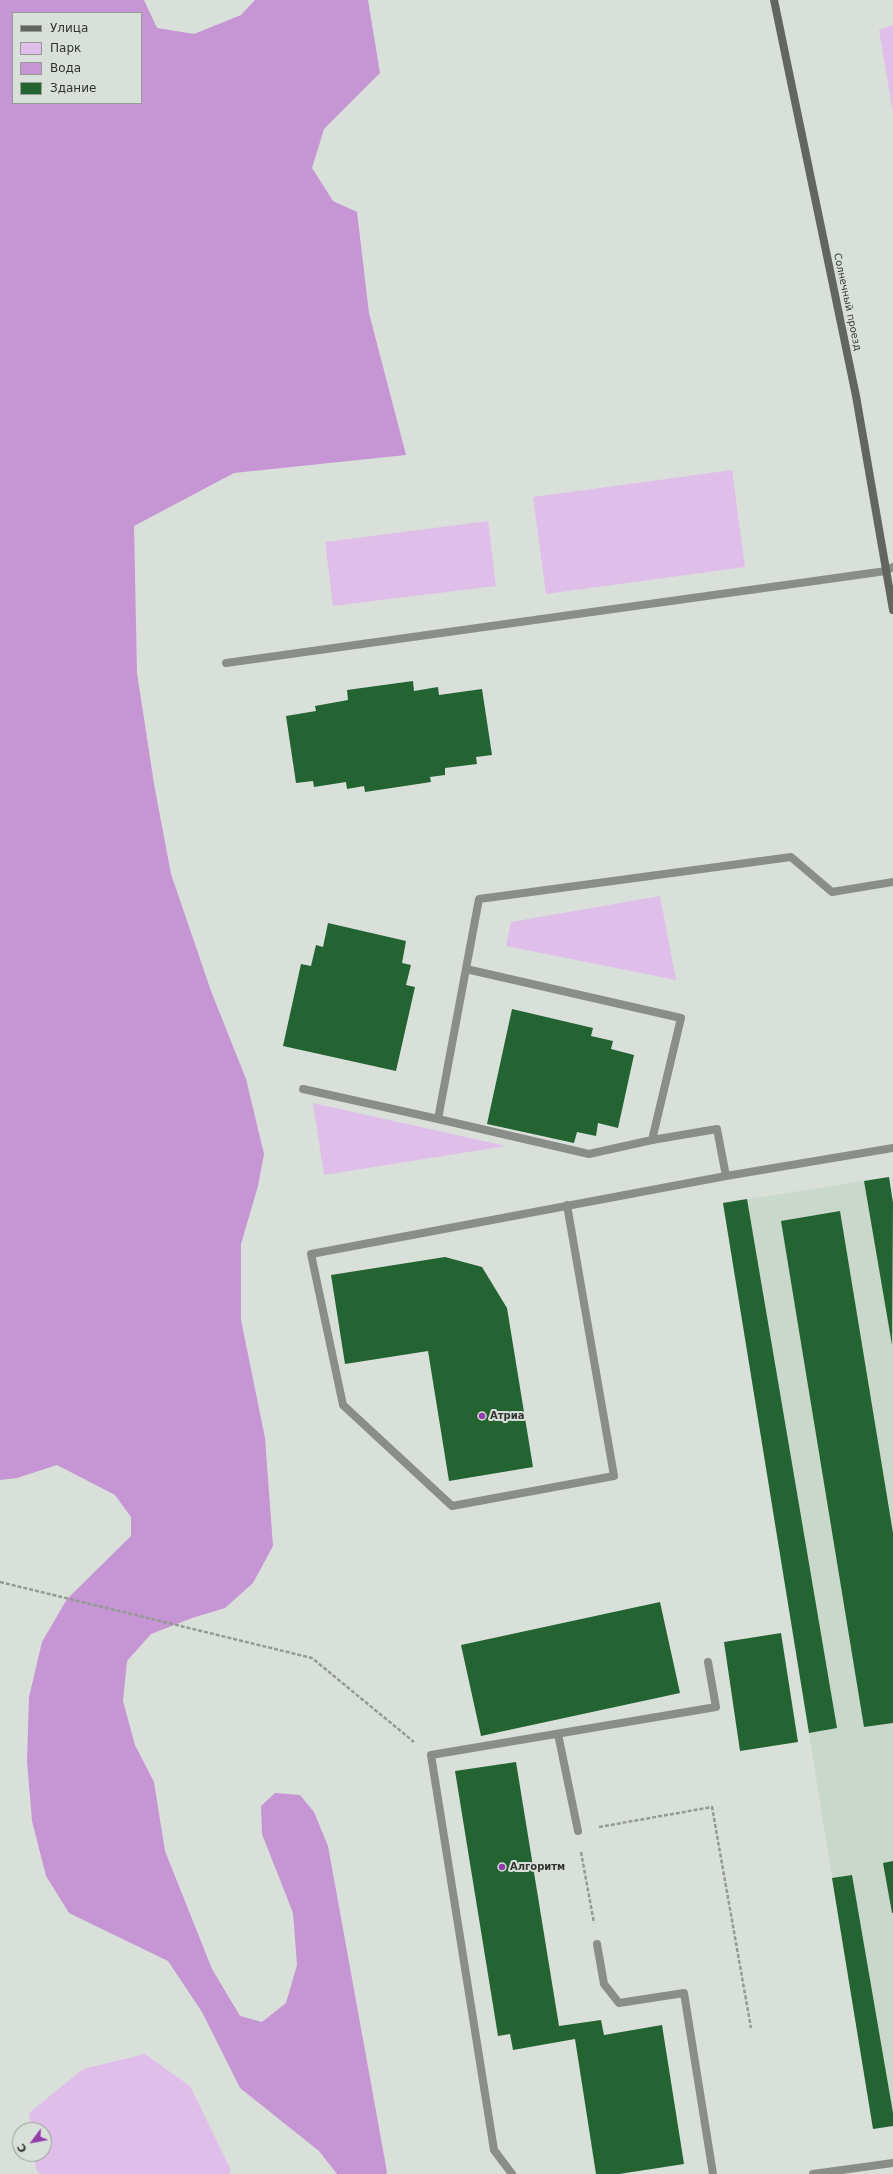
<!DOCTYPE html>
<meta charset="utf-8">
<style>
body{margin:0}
#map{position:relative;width:893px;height:2174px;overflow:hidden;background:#d9e0da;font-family:"DejaVu Sans",sans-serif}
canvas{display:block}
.legend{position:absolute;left:12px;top:12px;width:130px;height:92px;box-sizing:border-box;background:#d9e0da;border:1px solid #969b96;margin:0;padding:5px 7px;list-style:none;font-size:12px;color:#313431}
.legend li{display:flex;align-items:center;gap:8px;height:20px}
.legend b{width:20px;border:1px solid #969b96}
.north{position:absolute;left:12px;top:2122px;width:40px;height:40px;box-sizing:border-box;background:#d9e0da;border:1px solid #969b96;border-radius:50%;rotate:238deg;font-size:11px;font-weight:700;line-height:16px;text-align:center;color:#313431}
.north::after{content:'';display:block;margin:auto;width:14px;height:18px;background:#923caa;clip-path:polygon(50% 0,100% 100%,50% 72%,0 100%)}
</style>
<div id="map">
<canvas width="893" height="2174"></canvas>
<ul class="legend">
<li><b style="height:5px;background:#626663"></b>Улица</li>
<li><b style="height:11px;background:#dfbfe9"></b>Парк</li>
<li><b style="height:11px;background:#c595d4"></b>Вода</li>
<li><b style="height:11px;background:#236432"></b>Здание</li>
</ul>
<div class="north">С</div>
</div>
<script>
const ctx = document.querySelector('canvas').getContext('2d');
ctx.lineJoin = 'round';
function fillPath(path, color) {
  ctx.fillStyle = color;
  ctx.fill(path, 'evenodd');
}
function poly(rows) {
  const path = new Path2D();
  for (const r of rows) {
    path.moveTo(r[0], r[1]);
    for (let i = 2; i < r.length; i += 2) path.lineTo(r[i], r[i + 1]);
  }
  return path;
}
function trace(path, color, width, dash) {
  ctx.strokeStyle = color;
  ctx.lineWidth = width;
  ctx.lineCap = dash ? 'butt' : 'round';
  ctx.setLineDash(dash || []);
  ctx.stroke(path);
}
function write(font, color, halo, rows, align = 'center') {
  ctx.font = font + ' "DejaVu Sans",sans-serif';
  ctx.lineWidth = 4;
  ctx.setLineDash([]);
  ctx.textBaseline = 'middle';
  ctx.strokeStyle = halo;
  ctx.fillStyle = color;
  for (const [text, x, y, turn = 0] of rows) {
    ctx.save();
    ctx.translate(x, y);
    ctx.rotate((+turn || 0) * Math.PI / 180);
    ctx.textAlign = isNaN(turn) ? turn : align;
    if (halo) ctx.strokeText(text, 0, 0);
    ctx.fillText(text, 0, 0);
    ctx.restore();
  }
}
const built = poly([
 [889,1177,893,1203,893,2126,873,2129,723,1203]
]);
const green = poly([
 [893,25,893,113,879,30],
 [732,470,745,567,546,594,533,497],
 [488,521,496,586,333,606,325,542],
 [660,896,676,980,506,946,511,922],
 [313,1103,506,1146,324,1175],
 [145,2054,190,2086,230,2168,230,2174,40,2174,36,2169,34,2154,44,2154,44,2130,32,2130,29,2113,83,2069]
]);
const water = poly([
 [0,0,144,0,157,28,194,34,241,15,255,0,368,0,380,73,324,129,312,168,333,201,357,212,369,313,406,455,234,473,134,526,137,673,154,784,171,874,211,991,246,1079,264,1154,258,1186,241,1244,241,1320,265,1438,273,1546,253,1583,225,1608,192,1618,151,1634,127,1661,123,1701,135,1745,154,1782,165,1851,212,1969,240,2016,262,2022,286,2003,297,1965,293,1913,262,1834,261,1806,275,1793,300,1795,314,1812,328,1846,387,2172,386,2174,337,2174,319,2151,240,2088,202,2012,168,1961,69,1913,46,1876,32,1821,27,1761,29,1697,42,1642,67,1599,131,1536,131,1517,115,1495,57,1465,17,1478,0,1480],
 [13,13,141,13,141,103,13,103]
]);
const building = poly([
 [413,681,414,691,438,687,439,695,482,689,492,755,476,757,477,764,445,768,445,775,430,777,431,782,365,792,364,786,347,789,346,782,314,787,313,781,296,783,286,716,316,711,315,706,348,700,347,690],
 [328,923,406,941,402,963,411,965,406,985,415,987,396,1071,283,1046,301,964,311,966,316,945,323,947],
 [512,1009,593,1028,591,1036,613,1041,611,1049,634,1055,618,1128,598,1123,596,1136,577,1132,574,1143,487,1124],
 [889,1177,893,1203,892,1345,864,1181],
 [747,1199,837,1728,809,1733,723,1203],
 [840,1211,893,1533,893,1723,864,1727,781,1221],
 [445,1257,482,1267,507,1308,533,1467,449,1481,428,1351,345,1364,331,1275],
 [660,1602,680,1693,481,1736,461,1645],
 [781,1633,798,1742,740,1751,724,1642],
 [516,1762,559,2026,601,2020,604,2035,662,2025,684,2164,619,2174,596,2174,575,2039,513,2050,510,2034,498,2036,455,1771],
 [893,1861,893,1913,892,1913,883,1863],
 [852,1875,893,2113,893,2126,873,2129,832,1878]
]);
const path = poly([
 [0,1582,312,1658,414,1742],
 [599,1827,712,1807,751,2028],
 [581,1852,594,1923]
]);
const lane = poly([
 [226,663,886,571,893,567],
 [303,1089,438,1119,479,899,791,857,832,892,893,882],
 [438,1119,589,1154,652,1140,681,1018,466,969],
 [652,1140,717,1129,726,1176,893,1148],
 [567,1205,614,1476,452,1506,343,1405,311,1254,726,1176],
 [558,1734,578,1831],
 [597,1944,604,1984,619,2003,684,1993,713,2174],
 [512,2174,494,2150,431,1755,716,1707,708,1662],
 [813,2174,893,2163]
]);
const secondary = poly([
 [774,0,856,396,893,610]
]);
const markers = [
 [482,1416,4,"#923caa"],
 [502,1867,4,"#923caa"]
];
const streetNames = [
 ["Солнечный проезд",847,302,78]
];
const poiNames = [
 ["Атриа",490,1416],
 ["Алгоритм",510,1867]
];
fillPath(built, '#cad7cb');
fillPath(green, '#dfbfe9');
fillPath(water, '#c595d4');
fillPath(building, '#236432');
trace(path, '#959a95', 2.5, [4, 2]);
trace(lane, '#8a8d8a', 8);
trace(secondary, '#626663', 8);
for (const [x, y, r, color] of markers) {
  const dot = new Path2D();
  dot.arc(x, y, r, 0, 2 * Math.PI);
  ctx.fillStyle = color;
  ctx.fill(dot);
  trace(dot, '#d9e0da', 1.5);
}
write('10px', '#313431', '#d9e0da', streetNames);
write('bold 10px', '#313431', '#d9e0da', poiNames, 'left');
</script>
